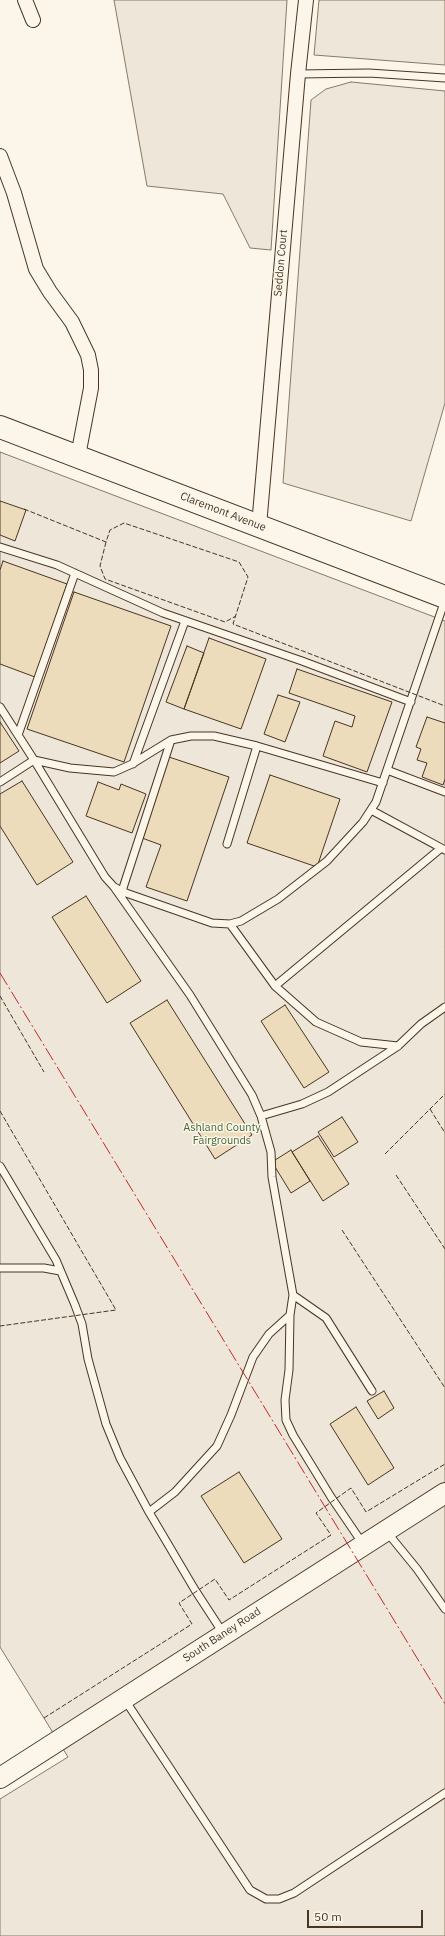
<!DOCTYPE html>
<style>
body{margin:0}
#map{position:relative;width:445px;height:1936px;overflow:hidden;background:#fbf6e9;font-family:"IBM Plex Sans",sans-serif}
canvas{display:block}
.scale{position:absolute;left:307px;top:1910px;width:116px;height:18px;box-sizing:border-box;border:2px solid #4a3520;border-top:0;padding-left:5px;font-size:12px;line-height:14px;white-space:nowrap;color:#4a3520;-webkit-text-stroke:3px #fbf6e9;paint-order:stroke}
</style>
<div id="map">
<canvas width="445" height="1936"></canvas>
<div class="scale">50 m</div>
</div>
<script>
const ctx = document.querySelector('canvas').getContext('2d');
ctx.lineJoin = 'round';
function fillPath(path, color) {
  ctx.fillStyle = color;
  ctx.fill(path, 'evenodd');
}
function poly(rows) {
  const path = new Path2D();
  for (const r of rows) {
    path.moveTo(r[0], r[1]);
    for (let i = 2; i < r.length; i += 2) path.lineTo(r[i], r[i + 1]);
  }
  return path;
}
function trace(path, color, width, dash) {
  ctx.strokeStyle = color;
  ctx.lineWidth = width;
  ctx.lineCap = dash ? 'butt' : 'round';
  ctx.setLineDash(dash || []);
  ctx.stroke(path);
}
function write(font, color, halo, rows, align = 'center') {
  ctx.font = font + ' "IBM Plex Sans",sans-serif';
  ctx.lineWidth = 3;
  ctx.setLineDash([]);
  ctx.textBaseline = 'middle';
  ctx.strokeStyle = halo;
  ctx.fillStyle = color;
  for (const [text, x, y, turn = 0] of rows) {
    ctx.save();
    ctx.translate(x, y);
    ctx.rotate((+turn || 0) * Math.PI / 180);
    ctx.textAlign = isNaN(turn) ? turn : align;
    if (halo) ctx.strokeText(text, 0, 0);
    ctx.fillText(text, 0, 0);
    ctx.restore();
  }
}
const green = poly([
 [114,0,287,0,271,250,250,248,223,194,147,186,114,0],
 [319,0,445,0,445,65,314,55,319,0],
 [351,82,445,91,445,403,411,521,283,483,311,100,326,89,351,82],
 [0,452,445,621,445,1936,0,1936,0,1799,68,1757,0,1647,0,452]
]);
const building = poly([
 [0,501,26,510,15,541,0,535,0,501],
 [3,561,67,584,35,677,0,664,0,570,3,561],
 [74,592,171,626,124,762,27,729,74,592],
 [209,638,266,659,241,729,184,709,209,638],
 [187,646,204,653,184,709,166,702,187,646],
 [297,669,392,702,367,772,323,756,335,721,352,727,355,716,289,693,297,669],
 [278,695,300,702,285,742,264,734,278,695],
 [427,717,445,723,445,779,443,785,422,777,427,763,417,760,421,749,416,747,427,717],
 [0,722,19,751,0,763,0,722],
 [169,757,229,777,187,901,146,887,161,845,142,838,169,757],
 [270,775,340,799,317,867,247,843,270,775],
 [22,781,73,862,37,885,0,826,0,794,22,781],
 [98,782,119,790,121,784,146,794,132,833,86,816,98,782],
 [86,896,141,981,107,1003,52,917,86,896],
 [167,1000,252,1135,215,1159,130,1023,167,1000],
 [285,1005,329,1072,304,1088,261,1021,285,1005],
 [342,1117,358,1142,334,1157,318,1132,342,1117],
 [318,1136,349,1184,323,1201,292,1152,318,1136],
 [291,1150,310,1181,291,1193,272,1162,291,1150],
 [384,1391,394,1408,378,1419,367,1401,384,1391],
 [356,1407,394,1468,368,1485,330,1424,356,1407],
 [239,1472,282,1539,244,1563,201,1496,239,1472]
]);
const lane = poly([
 [298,74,369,73,445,78],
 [0,547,57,565,163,613,302,661,411,702],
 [0,707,34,760,70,768,114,772,132,764,171,740,191,736,214,736,257,746,383,783],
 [18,735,75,573],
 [133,764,185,621],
 [387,770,445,792],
 [0,782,34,760,105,877,114,887,126,893,212,923,230,924,241,921,278,899,327,861,363,822,376,802,445,600],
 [371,810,445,850],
 [227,844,257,746],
 [114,887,190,995,252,1095,261,1116,271,1152,272,1177,293,1295,290,1315,269,1334,253,1357,231,1415,217,1446,175,1492,149,1512],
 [122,891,171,740],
 [230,924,275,986,316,1022,361,1042,398,1046],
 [275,986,440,849],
 [261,1116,302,1104,328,1092,398,1046,421,1024,445,1007],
 [0,1166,56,1260,75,1305,82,1324,88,1359,106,1424,120,1458,149,1512,195,1590,223,1633],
 [0,1268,44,1268,60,1271],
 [293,1295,326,1318,372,1391],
 [290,1315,289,1370,285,1400,286,1420,293,1435,331,1497,363,1544],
 [386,1531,417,1569,445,1609],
 [125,1700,250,1890,266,1899,279,1899,294,1893,445,1793]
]);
const street = poly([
 [25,0,33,20],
 [0,156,14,193,36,269,50,292,72,322,88,355,91,370,91,388,78,456],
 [259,526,298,74,306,0]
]);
const secondary = poly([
 [0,1778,445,1493]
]);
const primary = poly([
 [0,427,445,597]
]);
const fence = poly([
 [24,509,106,542,110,530,124,523,239,562,248,577,233,624,445,706],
 [106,542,100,566,105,579,225,622,236,616],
 [0,996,44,1072],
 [430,1109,445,1133],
 [0,1111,116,1310,0,1326],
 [385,1154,445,1094],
 [396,1175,445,1249],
 [342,1230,445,1388],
 [44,1718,192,1624,179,1603,215,1579,229,1600,331,1535,316,1513,351,1488,366,1512,445,1464]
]);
const power = poly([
 [0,973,445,1704]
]);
const streetNames = [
 ["Seddon Court",281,263,-85],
 ["Claremont Avenue",223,512,21],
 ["South Baney Road",222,1635,-33]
];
const parkNames = [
 ["Ashland County",222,1128],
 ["Fairgrounds",222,1141]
];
fillPath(green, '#ede6d9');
trace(green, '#887966', 1);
fillPath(building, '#ecdcbc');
trace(building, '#4a3520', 1);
trace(lane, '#4a3520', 9);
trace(street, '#4a3520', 16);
trace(secondary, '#4a3520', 22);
trace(primary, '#4a3520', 24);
trace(lane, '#fbf6e9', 7);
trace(street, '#fbf6e9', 14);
trace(secondary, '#fbf6e9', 20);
trace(primary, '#fbf6e9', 22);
trace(fence, '#4a3520', 1, [5, 2]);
trace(power, '#c62828', 1, [14, 3, 2, 3]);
write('11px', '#4a3520', '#fbf6e9', streetNames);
write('11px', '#436837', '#fbf6e9', parkNames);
</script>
